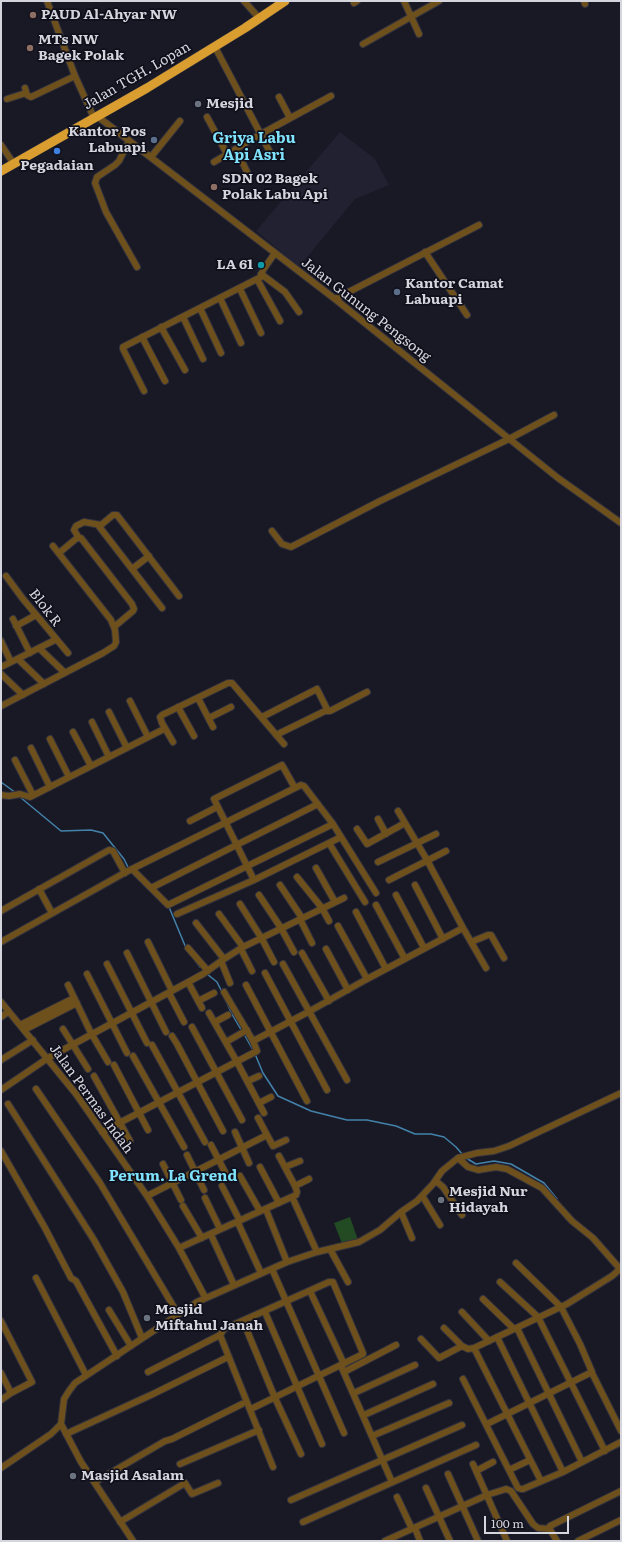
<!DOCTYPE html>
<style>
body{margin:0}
#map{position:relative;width:622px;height:1542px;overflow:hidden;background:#191925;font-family:Literata,serif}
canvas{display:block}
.frame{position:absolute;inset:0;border:2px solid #d5d5de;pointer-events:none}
.scale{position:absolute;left:484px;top:1516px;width:85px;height:18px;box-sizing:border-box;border:2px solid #d5d5de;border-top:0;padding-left:5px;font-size:12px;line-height:14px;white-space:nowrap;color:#d5d5de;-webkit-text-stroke:3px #10101c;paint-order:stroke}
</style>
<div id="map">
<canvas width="622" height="1542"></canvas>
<div class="frame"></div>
<div class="scale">100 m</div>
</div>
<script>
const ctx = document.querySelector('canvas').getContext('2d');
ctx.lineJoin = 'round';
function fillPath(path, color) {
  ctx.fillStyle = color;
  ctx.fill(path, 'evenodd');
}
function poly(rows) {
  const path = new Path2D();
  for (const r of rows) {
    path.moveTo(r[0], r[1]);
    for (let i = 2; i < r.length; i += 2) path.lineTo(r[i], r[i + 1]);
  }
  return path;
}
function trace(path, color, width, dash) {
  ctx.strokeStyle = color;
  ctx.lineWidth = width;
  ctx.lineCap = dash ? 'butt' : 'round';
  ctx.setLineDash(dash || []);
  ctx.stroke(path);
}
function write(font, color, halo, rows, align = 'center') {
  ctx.font = font + ' Literata,serif';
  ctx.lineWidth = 3.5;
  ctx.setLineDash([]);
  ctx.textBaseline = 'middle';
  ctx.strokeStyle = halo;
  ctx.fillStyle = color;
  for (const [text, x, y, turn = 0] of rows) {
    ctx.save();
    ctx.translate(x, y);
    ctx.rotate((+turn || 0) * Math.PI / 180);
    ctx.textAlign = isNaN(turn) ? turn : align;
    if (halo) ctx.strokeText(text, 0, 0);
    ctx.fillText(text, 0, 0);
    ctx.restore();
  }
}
const built = poly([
 [340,132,375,159,389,185,355,199,299,267,256,231]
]);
const green = poly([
 [350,1217,358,1240,343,1246,334,1223]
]);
const stream = poly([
 [1,782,16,793],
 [20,797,61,831,91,830,103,833,124,859,129,869],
 [131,872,151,892],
 [169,907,186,948],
 [194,959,200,967],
 [207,974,217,982,222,992],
 [225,999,232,1014,242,1031],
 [244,1034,253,1050],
 [255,1054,263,1073,278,1096,311,1111,347,1120,367,1120,396,1126,415,1134,431,1134,444,1137,456,1147,463,1155],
 [466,1158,476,1164,494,1161,511,1164,544,1183,557,1199]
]);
const minor = poly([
 [47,1,75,76,94,118],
 [244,1,260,19],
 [404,1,419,34],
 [584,1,585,4],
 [354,3,357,1],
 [363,44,439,1],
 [215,47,272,156],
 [25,88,27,95,31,97,75,76],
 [279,97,290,118],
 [7,99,26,93],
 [97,116,335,299,558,478,621,523],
 [207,117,227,154],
 [129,141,119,161,115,165,97,177,95,183,106,212,137,267],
 [1,145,14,164],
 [236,149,249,176],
 [151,157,180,121],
 [214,162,261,134,331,96],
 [425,252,467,315],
 [261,274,285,292,299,312],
 [257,279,280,321],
 [240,289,261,333],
 [220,298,241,343],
 [335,299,479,225],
 [200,308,221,353],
 [183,317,203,359],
 [161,327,185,370],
 [142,337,165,381],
 [144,391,123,349,123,347,257,279,261,277,263,270,275,253],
 [98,525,162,608],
 [272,531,282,544,291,547,380,501,509,439,554,415],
 [79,538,74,530,76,526,84,522,101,525,113,515,117,515,179,596],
 [59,553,77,538,81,538,132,604,134,609,133,611,114,627],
 [132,569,149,556],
 [6,576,23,599,68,653],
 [13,619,30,653],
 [16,626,36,615],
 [1,641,11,662],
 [39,648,65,673],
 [18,659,44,684],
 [1,667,55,640],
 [1,674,23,695],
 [198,698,213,727],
 [130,701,148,737],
 [1,706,103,653,114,646,116,642,115,630,111,620,53,546],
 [178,707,194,736],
 [109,712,127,748],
 [262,717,317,689,328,711],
 [209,718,231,707],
 [92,722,109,757],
 [73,732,91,766],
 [276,735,325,711,330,711,367,692],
 [50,739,69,777],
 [173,742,162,723,160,717,162,715,228,683,232,683,284,744],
 [31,748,50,787],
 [15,760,33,795],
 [1,795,9,796,20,794,30,797,164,729],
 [378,819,386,834],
 [190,821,217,807],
 [357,829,367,844,405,823],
 [329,843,365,902],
 [378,862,436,834],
 [316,868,335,902],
 [132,869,168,905,333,824],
 [297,877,322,908,329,921],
 [254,880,341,837],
 [389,880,446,851],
 [280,885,302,918],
 [415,885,443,939],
 [151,888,318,804],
 [39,889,52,913],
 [259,895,281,928,294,952],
 [396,895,424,948],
 [240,904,262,939,274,962],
 [376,905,405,959],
 [1,911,109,850,113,851,125,873],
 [356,912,386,969],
 [177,914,254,880,214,799,282,765,295,788],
 [219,914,243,947],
 [300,919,312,943],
 [196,923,224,959],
 [338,926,367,979],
 [463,928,486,968],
 [1,942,126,872,301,785,304,786,333,824,376,893],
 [148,942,172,991],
 [471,942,488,935,491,935,504,958],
 [188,948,208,971],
 [241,949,252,971],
 [326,949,348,990],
 [127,953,166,1032],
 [302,953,329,1001],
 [221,961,230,983],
 [107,964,147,1043],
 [283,964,347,1080],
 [265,973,327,1090],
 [87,974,127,1053],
 [188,982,202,1008],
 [68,985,91,1033,108,1062],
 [246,985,307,1101],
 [224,992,253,1041],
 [169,993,184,1022],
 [198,1001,214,993],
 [1,1002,76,1094,147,1196,179,1248,205,1297],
 [209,1013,237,1062,264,1113],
 [1,1017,8,1012],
 [215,1022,228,1015],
 [20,1025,74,998],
 [192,1027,242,1120],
 [63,1029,88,1069],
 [24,1030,77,1003],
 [172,1036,177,1044,223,1131],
 [226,1042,247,1030],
 [152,1045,205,1142],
 [133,1056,184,1147],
 [1,1060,33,1040],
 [114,1065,148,1130],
 [94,1076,130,1141],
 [248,1081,259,1076],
 [36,1089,100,1183,178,1314],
 [1,1090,48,1058,203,974,224,959,243,947,344,898],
 [259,1103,271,1097],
 [8,1104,94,1240,123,1292,142,1338],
 [102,1132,257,1051,253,1041,255,1040,310,1011,367,979,463,928,427,860,398,811],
 [235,1132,249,1163],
 [267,1135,273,1146,286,1140],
 [211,1145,227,1176],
 [1,1151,45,1228,71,1278,76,1281,117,1356],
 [187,1155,204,1190],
 [458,1158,468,1167,478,1170,496,1167,507,1169,542,1188,572,1221,593,1238,621,1270],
 [163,1164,181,1200],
 [260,1167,279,1203],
 [285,1167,300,1161],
 [240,1176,260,1211],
 [436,1181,443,1187,462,1215],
 [222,1186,240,1221],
 [295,1186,309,1179],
 [147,1196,267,1135,258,1118],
 [423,1197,440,1225],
 [205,1198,220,1229],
 [294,1201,317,1252],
 [183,1206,202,1238],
 [267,1212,287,1262],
 [401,1212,412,1238],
 [239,1225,261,1273],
 [212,1237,234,1285],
 [179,1248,296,1195,297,1192,295,1186,279,1156],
 [330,1249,348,1282],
 [272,1269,344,1433],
 [36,1278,86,1375],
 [500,1282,538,1317,605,1451],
 [310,1291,344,1364],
 [483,1299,514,1329],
 [109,1310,131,1346],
 [265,1312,322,1444],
 [462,1312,489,1341],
 [1,1321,32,1382,11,1393,1,1373],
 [243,1321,275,1398,301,1454],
 [444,1328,462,1346],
 [517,1328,582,1462],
 [497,1337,563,1472],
 [421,1339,439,1358,462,1346,468,1349,474,1348,567,1304,612,1276,620,1269],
 [474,1348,541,1481],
 [341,1366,392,1482],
 [148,1372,220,1335],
 [344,1372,396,1345],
 [592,1373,621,1431],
 [463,1379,518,1488,521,1489,523,1489,563,1472,621,1442],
 [354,1393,415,1365],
 [1,1400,11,1393],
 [251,1409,363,1354,363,1353,333,1282,329,1282,224,1329,220,1335,273,1467],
 [364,1415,433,1384],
 [61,1424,81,1462,133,1541],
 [487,1424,592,1372,580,1344,561,1307,516,1263],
 [66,1434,153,1394,228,1357],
 [372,1436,449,1403],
 [180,1464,259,1430],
 [473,1464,507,1541],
 [1,1468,51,1434,61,1424,64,1399,69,1391,75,1383,197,1302,287,1262,317,1252,359,1242,380,1230,401,1212,417,1201,433,1184,442,1171,458,1158,477,1153,494,1151,509,1146,621,1093],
 [509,1470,530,1460],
 [476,1471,493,1462],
 [448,1474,478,1541],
 [95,1482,165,1441,172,1439,242,1404],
 [426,1488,450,1541],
 [397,1497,412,1529],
 [291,1500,462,1425],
 [120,1522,185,1483,192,1494,218,1483],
 [303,1522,476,1445],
 [415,1528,420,1541],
 [385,1541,487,1495,506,1489,511,1491,533,1524,538,1528,550,1529],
 [557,1541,549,1528,550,1526,621,1491],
 [578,1541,621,1520]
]);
const highway = poly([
 [1,171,147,88,245,28,285,1]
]);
const markers = [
 [33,15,4,"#8d6e63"],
 [30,48,4,"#8d6e63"],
 [198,104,4,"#6b7280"],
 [154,140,4,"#5c6f8a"],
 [57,151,4,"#3f7fe0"],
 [214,187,4,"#8d6e63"],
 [261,265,4,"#0f9aa8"],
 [397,292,4,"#5c6f8a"],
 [441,1200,4,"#6b7280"],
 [147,1318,4,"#6b7280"],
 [73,1476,4,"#6b7280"]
];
const poiNames = [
 ["PAUD Al-Ahyar NW",41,15],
 ["MTs NW",38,40],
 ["Bagek Polak",38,56],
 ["Mesjid",206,104],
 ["Kantor Pos",146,132,"right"],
 ["Labuapi",146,148,"right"],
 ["Pegadaian",57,166,"center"],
 ["SDN 02 Bagek",222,179],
 ["Polak Labu Api",222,195],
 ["LA 61",253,265,"right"],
 ["Kantor Camat",405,284],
 ["Labuapi",405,300],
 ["Mesjid Nur",449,1192],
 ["Hidayah",449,1208],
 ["Masjid",155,1310],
 ["Miftahul Janah",155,1326],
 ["Masjid Asalam",81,1476]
];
const streetNames = [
 ["Jalan TGH. Lopan",137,76,-30],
 ["Jalan Gunung Pengsong",366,310,38],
 ["Blok R",45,608,52],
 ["Jalan Permas Indah",91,1099,54]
];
const neighbourhoodNames = [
 ["Griya Labu",254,139],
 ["Api Asri",254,156],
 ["Perum. La Grend",173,1177]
];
fillPath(built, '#212132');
fillPath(green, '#224b23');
trace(stream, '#4382aa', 1.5);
trace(minor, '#33333f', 8);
trace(highway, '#33333f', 10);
trace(minor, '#6e501d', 6);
trace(highway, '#d99d30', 9);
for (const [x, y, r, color] of markers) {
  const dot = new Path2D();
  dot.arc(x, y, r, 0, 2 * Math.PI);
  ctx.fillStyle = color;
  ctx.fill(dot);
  trace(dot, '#10101c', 1.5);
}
write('bold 14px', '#d5d5de', '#10101c', poiNames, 'left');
write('14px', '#d5d5de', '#10101c', streetNames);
write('bold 15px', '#7fe3fd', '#10101c', neighbourhoodNames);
</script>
